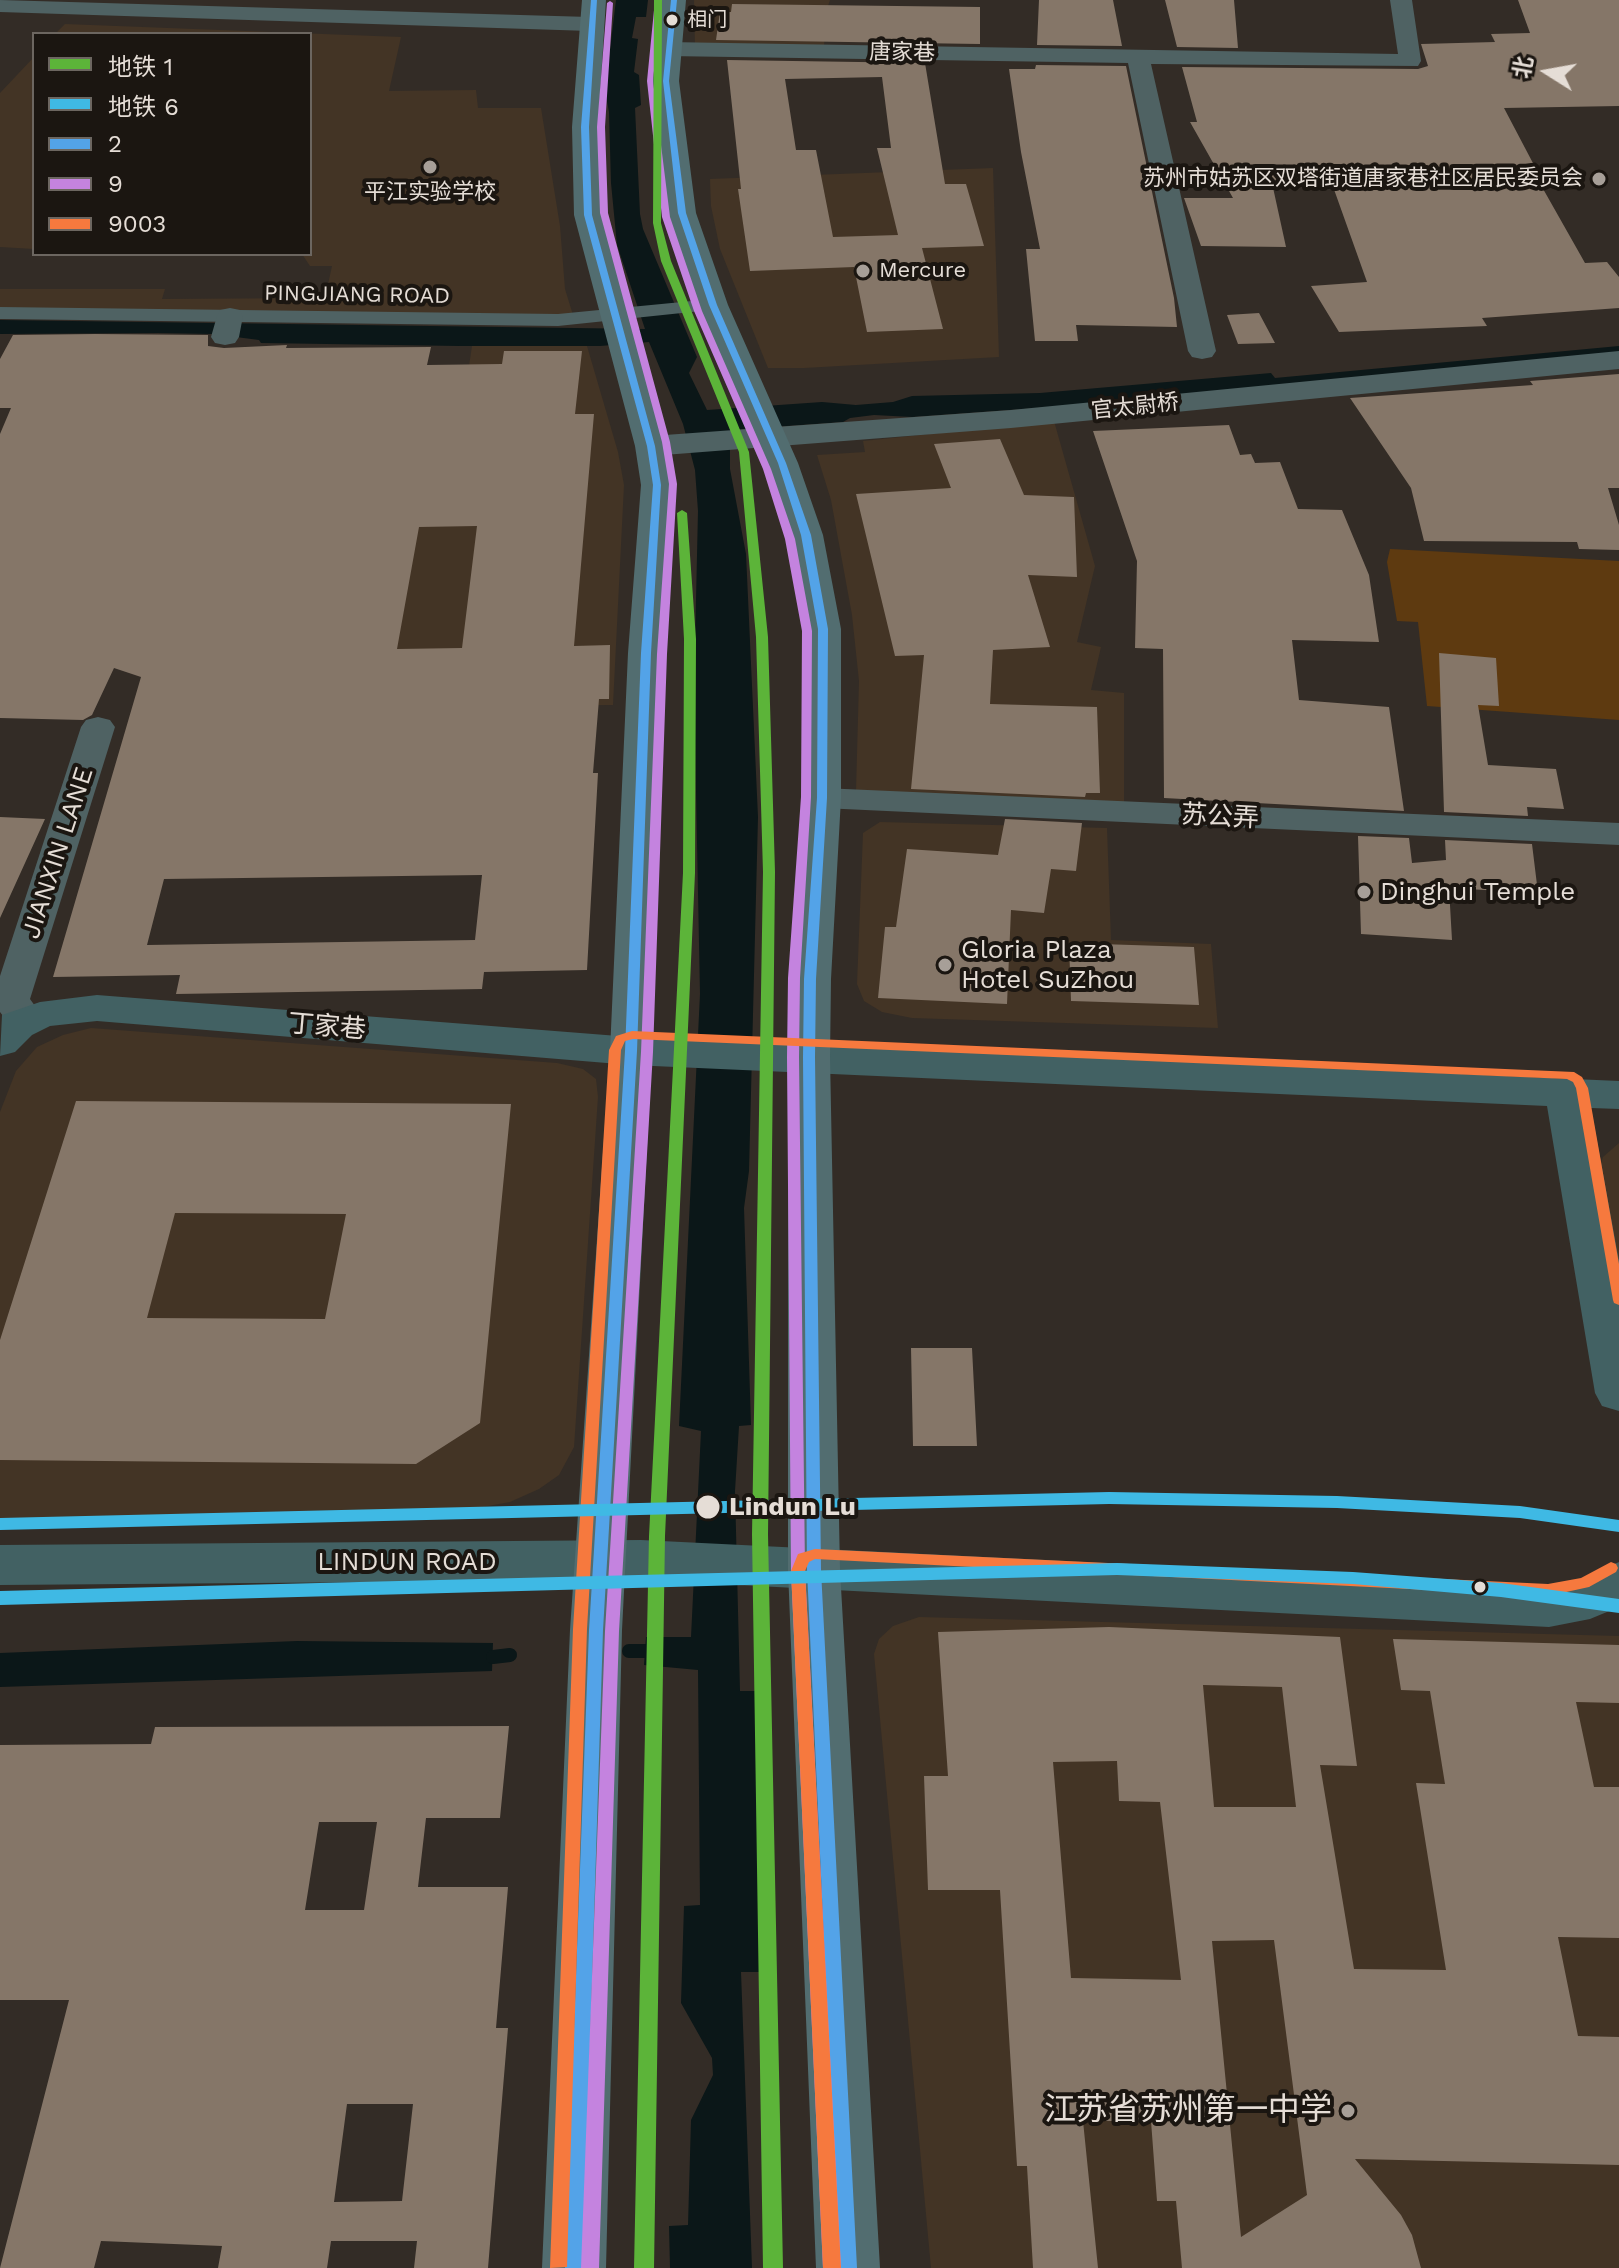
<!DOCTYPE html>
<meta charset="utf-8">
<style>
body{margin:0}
#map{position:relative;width:1619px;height:2268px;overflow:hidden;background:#332c26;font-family:"Work Sans","Noto Sans SC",sans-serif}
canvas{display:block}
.legend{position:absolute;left:32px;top:32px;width:280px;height:224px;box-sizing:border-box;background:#1b1611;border:2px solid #6c6660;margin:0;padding:10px 14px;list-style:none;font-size:24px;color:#e5ddd6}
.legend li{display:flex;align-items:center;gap:16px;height:40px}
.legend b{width:40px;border:2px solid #6c6660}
.north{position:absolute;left:1507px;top:32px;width:80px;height:80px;-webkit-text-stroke:6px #1b1611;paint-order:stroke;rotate:281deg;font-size:22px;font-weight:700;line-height:32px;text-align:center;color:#e5ddd6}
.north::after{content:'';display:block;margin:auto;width:28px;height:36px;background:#e5ddd6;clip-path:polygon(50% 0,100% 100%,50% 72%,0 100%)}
</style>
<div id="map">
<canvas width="1619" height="2268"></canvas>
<ul class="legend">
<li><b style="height:10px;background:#5cb439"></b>地铁 1</li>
<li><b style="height:10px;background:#3fb9e4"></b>地铁 6</li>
<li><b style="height:10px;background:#53a3e8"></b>2</li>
<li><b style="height:10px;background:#c483df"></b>9</li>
<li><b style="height:10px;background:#f6793e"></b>9003</li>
</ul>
<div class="north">北</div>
</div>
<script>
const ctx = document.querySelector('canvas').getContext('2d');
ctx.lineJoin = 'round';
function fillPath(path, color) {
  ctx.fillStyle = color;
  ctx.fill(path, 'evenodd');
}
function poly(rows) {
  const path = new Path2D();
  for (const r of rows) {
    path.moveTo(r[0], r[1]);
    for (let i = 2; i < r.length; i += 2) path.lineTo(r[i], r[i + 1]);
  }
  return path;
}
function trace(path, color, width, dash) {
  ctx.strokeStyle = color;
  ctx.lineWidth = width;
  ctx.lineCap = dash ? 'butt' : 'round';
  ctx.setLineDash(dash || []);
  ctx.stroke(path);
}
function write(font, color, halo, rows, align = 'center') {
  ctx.font = font + ' "Work Sans","Noto Sans SC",sans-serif';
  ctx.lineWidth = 8;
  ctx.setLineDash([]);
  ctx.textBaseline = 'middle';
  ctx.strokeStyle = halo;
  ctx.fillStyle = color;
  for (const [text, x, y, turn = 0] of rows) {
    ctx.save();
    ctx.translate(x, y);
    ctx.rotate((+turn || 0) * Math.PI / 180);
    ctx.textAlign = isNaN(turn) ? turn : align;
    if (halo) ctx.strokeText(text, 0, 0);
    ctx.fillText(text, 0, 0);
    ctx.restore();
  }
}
const built = poly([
 [694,0,830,0,823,21,826,22,824,46,695,47],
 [65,24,401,37,389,91,476,90,478,108,541,108,560,226,565,289,573,315,0,312,0,289,165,289,162,299,325,298,332,266,310,266,302,254,310,254,310,34,55,34],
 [34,57,34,249,0,247,0,93],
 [993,168,999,357,804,368,768,368,720,249,711,206,710,179],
 [472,346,587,346,618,452,624,485,613,705,306,708,462,412],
 [1054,421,1095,566,1077,642,1101,647,1091,690,1124,693,1124,803,856,791,859,681,852,615,831,500,817,455,865,452,863,441],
 [880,822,1107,828,1111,940,1211,944,1218,1028,912,1018,882,1012,864,1001,857,984,863,833],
 [91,1028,557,1063,583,1069,596,1079,598,1097,574,1447,559,1475,539,1489,510,1502,477,1508,0,1521,0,1112,16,1071,37,1047,63,1035],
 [1619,1143,1619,1285,1597,1174,1603,1157],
 [919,1617,1619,1636,1619,2268,931,2268,874,1654,879,1639,893,1626]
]);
const green = poly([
 [1390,549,1619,561,1619,720,1427,706,1418,622,1397,621,1387,562]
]);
const water = poly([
 [616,0,648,0,646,17,636,17,632,38,638,39,634,72,639,75,641,105,635,108,640,214,643,229,697,357,689,373,707,410,822,402,856,405,893,402,912,396,1040,393,1271,373,1275,378,1619,346,1619,358,1079,405,912,417,874,415,850,418,843,422,730,430,730,469,746,554,758,817,749,1171,744,1208,751,1425,739,1426,735,1491,740,1691,755,1691,763,1972,741,1972,752,2268,670,2268,669,2226,688,2225,691,2120,713,2075,712,2058,681,2003,684,1906,700,1905,698,1670,644,1665,646,1637,691,1637,701,1431,679,1426,700,994,694,689,698,511,695,470,683,424,649,342,600,346,459,346,261,343,259,340,213,334,158,333,0,334,0,320,645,329,617,245,611,183,609,112,605,91],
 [297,1641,493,1643,492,1671,0,1687,0,1653]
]);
const stream = poly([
 [629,1651,646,1651],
 [493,1657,510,1655]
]);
const building = poly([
 [1039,0,1113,0,1122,46,1037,45],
 [1165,0,1234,0,1238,48,1177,47],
 [1518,0,1619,0,1619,106,1504,108,1545,186,1542,187,1585,263,1607,262,1619,277,1619,308,1482,318,1487,326,1339,332,1311,286,1367,282,1331,181,1272,183,1286,247,1201,246,1184,198,1233,198,1190,122,1197,122,1182,67,1418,69,1428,66,1421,44,1495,42,1491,34,1530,33],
 [732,4,980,7,980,44,716,40,720,12,731,12],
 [727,60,925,63,945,184,966,184,984,246,922,248,943,329,867,332,854,267,750,271,738,189,741,189],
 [882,77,891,148,877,148,898,235,833,237,816,150,796,150,785,79],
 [1036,65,1126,66,1174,298,1177,327,1076,325,1078,341,1035,341,1026,249,1040,249,1021,152,1009,69,1035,69],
 [1259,313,1275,343,1238,344,1227,315],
 [95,334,208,335,208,346,224,348,287,345,286,348,431,347,427,365,502,364,504,351,582,351,575,414,594,414,574,646,610,645,609,699,599,699,593,773,598,773,587,970,484,972,482,989,176,994,180,975,53,977,141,677,114,668,92,715,83,720,0,718,0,434,11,408,0,408,0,359,13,335],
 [477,526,462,648,397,649,419,527],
 [482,875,475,940,147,945,164,879],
 [1619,374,1619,488,1608,488,1619,525,1619,550,1579,549,1577,542,1424,541,1411,488,1350,398,1533,385,1530,381],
 [1229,425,1240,455,1251,454,1255,463,1280,462,1298,509,1342,510,1369,575,1379,642,1292,640,1299,700,1389,707,1404,811,1164,798,1163,649,1135,648,1137,561,1093,431],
 [1000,439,1024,495,1074,497,1077,577,1028,575,1050,647,993,650,990,704,1097,707,1100,793,1086,793,1085,797,911,789,924,655,895,656,856,494,951,488,934,444],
 [1439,653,1496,658,1499,706,1478,705,1488,765,1556,769,1564,809,1527,807,1528,816,1444,812],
 [0,817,45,819,0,918],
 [1005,819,1082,823,1076,871,1051,869,1044,913,1011,910,1007,1004,878,998,885,927,896,927,907,849,998,855],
 [1358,836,1409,838,1412,863,1446,860,1445,840,1532,844,1538,893,1449,888,1452,940,1361,934],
 [1069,943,1194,947,1199,1005,1071,1001],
 [76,1101,511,1104,480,1423,416,1464,0,1460,0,1340],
 [175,1213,346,1214,325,1319,147,1318],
 [911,1348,972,1348,977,1446,913,1446],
 [1109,1627,1340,1637,1357,1766,1320,1765,1354,1969,1446,1970,1416,1783,1445,1784,1430,1691,1401,1690,1393,1639,1619,1645,1619,1703,1576,1702,1594,1787,1619,1787,1619,1938,1558,1937,1578,2036,1619,2037,1619,2165,1355,2159,1401,2215,1412,2235,1421,2268,1182,2268,1176,2201,1157,2201,1151,2121,1083,2121,1098,2268,1033,2268,1027,2166,1017,2166,1000,1890,928,1890,924,1776,948,1776,938,1632],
 [1203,1685,1282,1687,1296,1807,1214,1807],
 [1117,1761,1119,1801,1160,1802,1181,1980,1071,1978,1053,1762],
 [1274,1940,1307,2195,1241,2237,1212,1941],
 [509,1726,500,1818,426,1818,418,1887,508,1887,496,2028,508,2028,488,2268,414,2268,417,2241,331,2241,327,2268,218,2268,222,2246,101,2241,94,2268,0,2268,69,2000,0,2000,0,1745,151,1744,155,1727],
 [319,1822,377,1822,364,1910,305,1910],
 [347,2104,413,2104,402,2201,334,2202]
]);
const pedestrian = poly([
 [713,299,723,305,720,309,558,326,0,319,0,307,558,314,713,299]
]);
const minor = poly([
 [0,0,590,17,601,24,590,31,0,12,0,0],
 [1390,0,1412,0,1421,61,1418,66,1151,64,1216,351,1212,357,1202,359,1192,357,1188,351,1128,63,667,56,659,54,656,49,659,44,667,42,1398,54,1390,0],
 [230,308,240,310,243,316,239,337,235,343,225,345,215,343,211,337,217,316,220,310,230,308],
 [98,717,110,720,115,727,30,999,45,1020,39,1029,26,1032,13,1029,0,1012,0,976,81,727,86,720,98,717],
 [822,788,1619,823,1619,845,822,808,810,805,805,798,810,791,822,788]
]);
const tertiary = poly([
 [1619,351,1619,369,1011,428,651,456,640,453,635,446,640,439,651,436,1011,410,1619,351]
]);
const secondary = poly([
 [97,995,631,1037,1619,1081,1619,1109,1591,1108,1619,1261,1619,1411,1602,1406,1595,1393,1547,1106,631,1065,97,1021,50,1026,32,1035,15,1052,0,1056,2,1015,40,1002,97,995],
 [641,1540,1549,1585,1579,1580,1619,1562,1619,1607,1590,1619,1549,1627,641,1580,0,1585,0,1545,641,1540]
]);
const primary = poly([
 [582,0,606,0,598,127,602,215,667,446,673,485,664,653,652,1051,622,1630,606,2268,542,2268,570,1630,610,1051,628,653,641,485,635,446,574,215,572,127,582,0],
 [662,0,686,0,679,81,696,213,728,305,798,463,823,535,841,629,841,798,831,979,830,1057,840,1570,880,2268,816,2268,788,1570,788,1057,789,979,803,798,805,629,789,535,766,463,698,305,668,213,653,81,662,0]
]);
const bus1 = poly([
 [591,0,597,0,589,127,592,215,655,446,661,485,651,653,637,1051,603,1630,583,2268,565,2268,589,1630,625,1051,641,653,653,485,647,446,584,215,581,127,591,0],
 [671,0,677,0,669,81,686,213,717,305,786,463,811,535,828,629,827,798,816,979,815,1057,821,1570,857,2268,839,2268,807,1570,803,1057,804,979,817,798,818,629,801,535,778,463,709,305,678,213,663,81,671,0]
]);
const bus2 = poly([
 [655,0,661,0,653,81,670,217,702,311,771,469,795,539,812,631,811,797,800,978,799,1057,805,1570,841,2268,823,2268,791,1570,787,1057,788,978,801,797,802,631,785,539,763,469,694,311,662,217,647,81,655,0],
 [610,1,613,3,605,127,608,213,670,442,677,484,667,654,653,1052,619,1631,599,2268,581,2268,605,1631,641,1052,657,654,669,484,662,442,600,213,597,127,607,3,610,1]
]);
const bus3 = poly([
 [632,1031,1574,1072,1582,1077,1588,1088,1619,1264,1619,1305,1614,1303,1613,1300,1576,1088,1573,1082,1567,1079,633,1039,625,1041,621,1050,587,1629,567,2267,550,2268,573,1629,609,1050,616,1036,632,1031],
 [815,1549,1548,1584,1581,1578,1611,1562,1616,1564,1618,1568,1616,1572,1589,1587,1548,1596,815,1559,809,1562,805,1571,841,2268,823,2268,791,1571,798,1554,815,1549]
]);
const metro1 = poly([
 [654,0,662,0,661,223,671,261,749,452,768,637,775,872,768,1534,783,2268,763,2268,752,1534,763,872,756,637,739,452,661,261,653,223,654,0],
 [682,510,687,513,696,639,695,873,665,1536,654,2268,634,2268,649,1536,683,873,684,639,677,513,682,510]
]);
const metro2 = poly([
 [1109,1492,1337,1496,1520,1506,1619,1520,1619,1532,1520,1518,1337,1508,1109,1504,0,1530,0,1518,1109,1492],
 [1117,1563,1353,1572,1501,1583,1619,1599,1619,1613,1501,1597,1353,1584,1117,1575,0,1605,0,1591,1117,1563]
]);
const markers = [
 [672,20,7,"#e5ddd6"],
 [430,167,8,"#a79f98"],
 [1599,179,8,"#a79f98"],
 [863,271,8,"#a79f98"],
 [1364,892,8,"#a79f98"],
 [945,965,8,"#a79f98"],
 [708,1507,13,"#e5ddd6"],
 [1480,1587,7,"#e5ddd6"],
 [1348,2111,8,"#a79f98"]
];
const farBusnames = [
 ["相门",687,20]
];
const farStreetnames = [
 ["唐家巷",902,53,1],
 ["PINGJIANG ROAD",357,295,1],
 ["官太尉桥",1135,407,-6]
];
const farPoinames = [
 ["苏州市姑苏区双塔街道唐家巷社区居民委员会",1583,179],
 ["平江实验学校",430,193,"center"],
 ["Mercure",879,271,"left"]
];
const streetNames = [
 ["苏公弄",1220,817,3],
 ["JIANXIN LANE",58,853,-72],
 ["丁家巷",327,1027,5],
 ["LINDUN ROAD",407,1562]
];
const poiNames = [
 ["Dinghui Temple",1380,892],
 ["Gloria Plaza",961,950],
 ["Hotel SuZhou",961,980]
];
const stopNames = [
 ["Lindun Lu",729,1507]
];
const nearPoinames = [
 ["江苏省苏州第一中学",1332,2111]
];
fillPath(built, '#433425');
fillPath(green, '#5e3a10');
fillPath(water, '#0b1718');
trace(stream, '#0b1718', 14);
fillPath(building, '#857668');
fillPath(pedestrian, '#4f6263');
fillPath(minor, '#4f6263');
fillPath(tertiary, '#4f6263');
fillPath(secondary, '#426163');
fillPath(primary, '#526d70');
fillPath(bus1, '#53a3e8');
fillPath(bus2, '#c483df');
fillPath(bus3, '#f6793e');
fillPath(metro1, '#5cb439');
fillPath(metro2, '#3fb9e4');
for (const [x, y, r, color] of markers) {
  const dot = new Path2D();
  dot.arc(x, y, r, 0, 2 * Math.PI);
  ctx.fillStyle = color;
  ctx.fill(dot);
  trace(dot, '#1b1611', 3);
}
write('20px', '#e5ddd6', '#1b1611', farBusnames, 'left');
write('22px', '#e5ddd6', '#1b1611', farStreetnames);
write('22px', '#e5ddd6', '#1b1611', farPoinames, 'right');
write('26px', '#e5ddd6', '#1b1611', streetNames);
write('26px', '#e5ddd6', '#1b1611', poiNames, 'left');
write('bold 26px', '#e5ddd6', '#1b1611', stopNames, 'left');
write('32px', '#e5ddd6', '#1b1611', nearPoinames, 'right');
</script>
